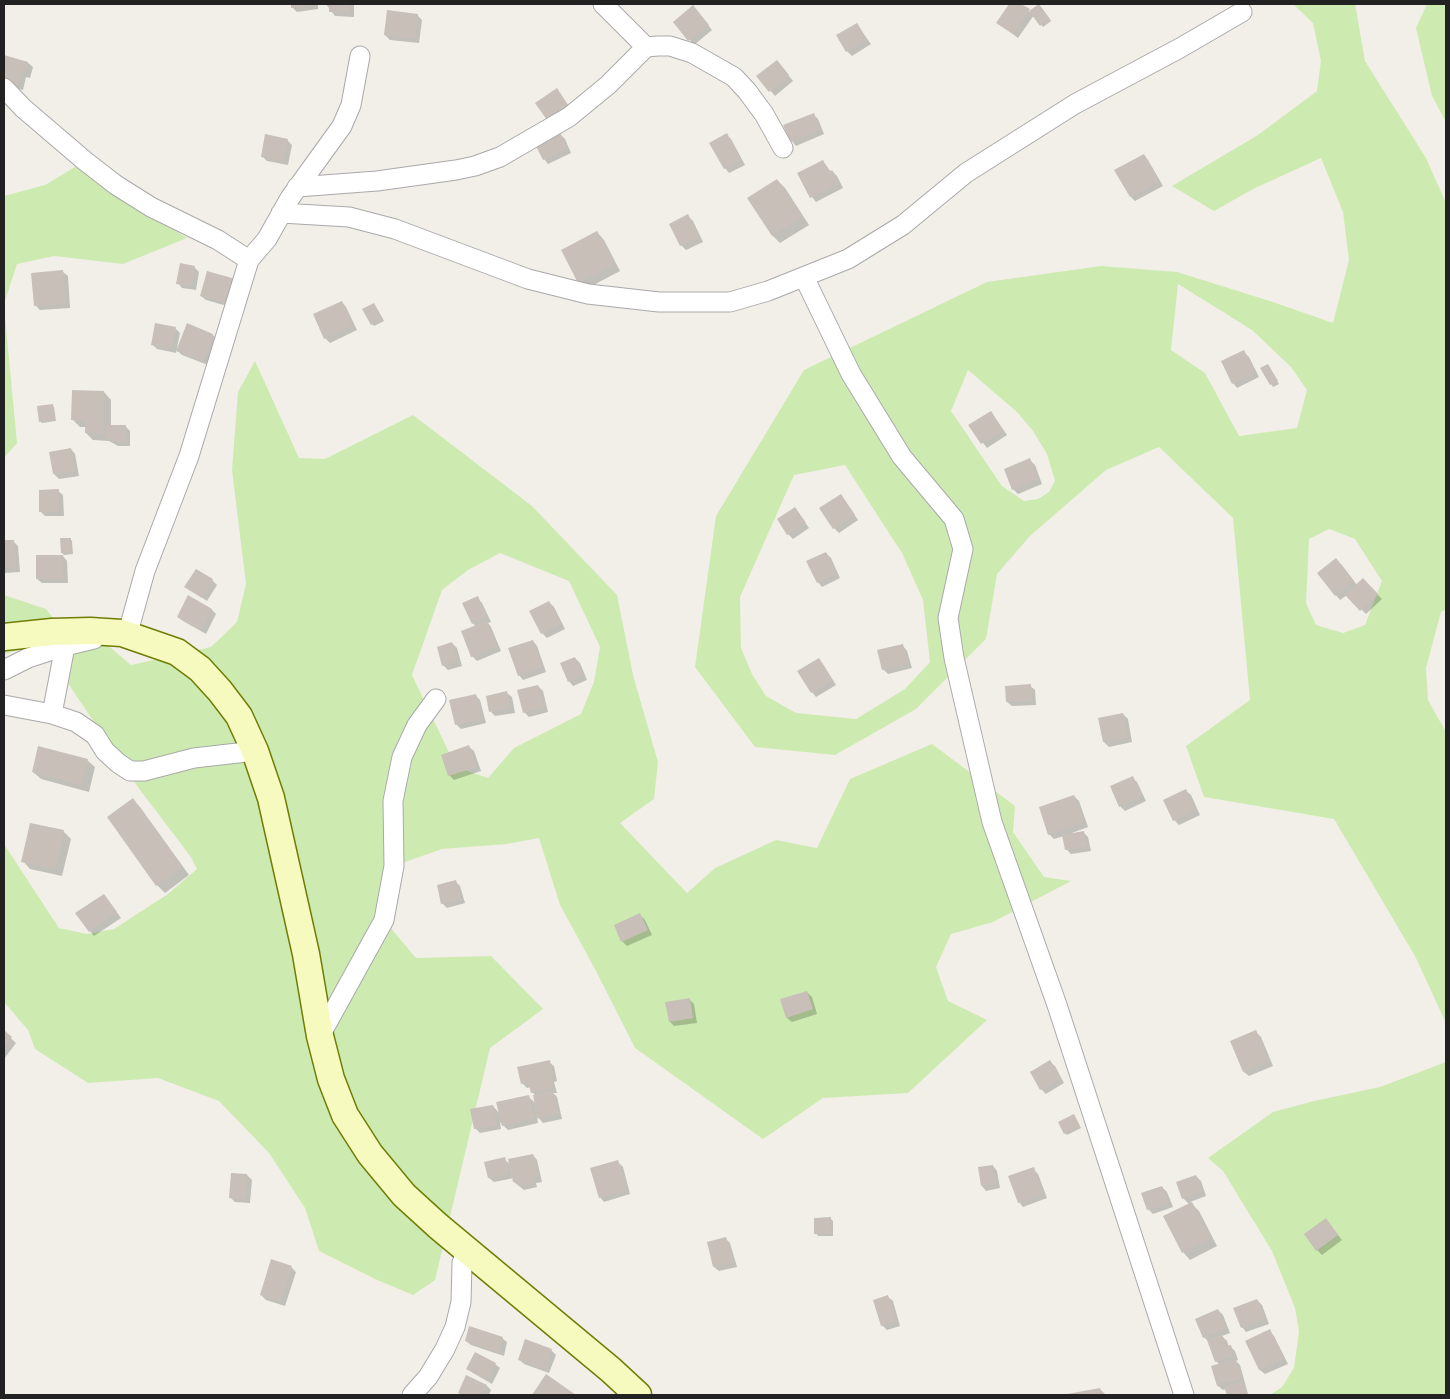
<!DOCTYPE html>
<style>
body{margin:0}
#map{position:relative;width:1450px;height:1399px;overflow:hidden;background:#f2efe9;font-family:"Golos Text",sans-serif}
canvas{display:block}
.frame{position:absolute;inset:0;border:5px solid #222;pointer-events:none}
</style>
<div id="map">
<canvas width="1450" height="1399"></canvas>
<div class="frame"></div>
</div>
<script>
const ctx = document.querySelector('canvas').getContext('2d');
ctx.lineJoin = 'round';
function fillPath(path, color) {
  ctx.fillStyle = color;
  ctx.fill(path, 'evenodd');
}
function poly(rows) {
  const path = new Path2D();
  for (const r of rows) {
    path.moveTo(r[0], r[1]);
    for (let i = 2; i < r.length; i += 2) path.lineTo(r[i], r[i + 1]);
  }
  return path;
}
function trace(path, color, width, dash) {
  ctx.strokeStyle = color;
  ctx.lineWidth = width;
  ctx.lineCap = dash ? 'butt' : 'round';
  ctx.setLineDash(dash || []);
  ctx.stroke(path);
}
const grass = poly([
 [1293,4,1355,4,1365,61,1426,158,1446,203,1446,609,1441,612,1426,668,1428,700,1446,732,1446,1023,1415,956,1334,819,1204,797,1186,746,1250,700,1233,518,1159,447,1106,470,1030,536,997,574,986,639,916,709,835,755,755,747,695,667,716,516,804,370,987,282,1101,266,1177,272,1273,302,1333,323,1349,260,1343,212,1321,158,1253,189,1214,211,1172,186,1258,135,1317,91,1321,61,1313,23],
 [1178,284,1252,330,1291,367,1307,390,1297,428,1239,436,1205,373,1171,350],
 [968,370,1017,412,1033,431,1047,454,1055,481,1049,492,1038,499,1024,501,1002,486,951,411],
 [845,465,902,553,923,600,930,662,905,689,856,719,796,713,766,696,752,674,741,648,740,597,794,475],
 [1329,529,1355,539,1382,581,1365,625,1343,633,1316,625,1306,603,1309,539],
 [1427,4,1446,4,1446,122,1432,96,1416,28],
 [85,161,158,220,187,238,123,264,54,256,17,264,4,304,4,196,45,185],
 [4,306,17,443,4,458],
 [255,361,299,458,325,459,413,415,532,506,617,595,633,675,658,762,654,799,620,823,687,893,715,868,776,840,817,848,850,779,932,744,1015,806,1013,832,1044,877,1071,881,993,922,951,934,936,967,948,1001,987,1020,908,1093,823,1098,763,1139,635,1048,596,971,560,905,539,838,507,844,442,849,394,866,384,920,416,958,491,956,543,1009,490,1048,435,1280,413,1295,375,1279,319,1251,305,1208,269,1153,219,1101,158,1078,88,1083,35,1049,28,1030,4,1002,4,844,59,928,87,934,114,929,168,894,197,869,191,857,140,790,46,651,26,648,4,654,4,595,46,609,67,636,105,643,131,665,211,647,237,622,246,584,232,470,238,392],
 [500,553,569,581,600,647,594,682,581,714,514,748,488,778,456,767,412,675,442,590,468,570],
 [1446,1062,1446,1395,1270,1395,1282,1387,1294,1368,1299,1331,1295,1308,1272,1251,1223,1171,1208,1158,1273,1112,1314,1101,1380,1087]
]);
const shadow = poly([
 [292,4,318,4,318,9,297,12,292,7],
 [326,4,354,4,354,17,335,16],
 [1011,4,1019,4,1030,12,1041,7,1051,21,1043,27,1034,15,1018,38,998,23],
 [698,12,712,30,694,45,675,22],
 [417,15,422,20,419,43,390,40,385,35],
 [856,24,871,44,852,56,847,51],
 [4,56,28,63,33,67,30,78,26,77,23,90,4,85],
 [781,66,793,81,775,96,758,76],
 [556,90,572,110,548,119],
 [813,114,818,119,824,134,796,146,792,141],
 [560,134,565,139,571,153,548,164,544,159],
 [726,135,731,139,745,165,729,173,725,168],
 [287,140,292,145,288,165,267,161,262,156],
 [1144,155,1148,160,1163,186,1135,201,1131,197],
 [823,161,831,172,832,171,837,176,843,188,816,202,812,197],
 [777,180,785,188,809,225,780,243,773,236,749,199],
 [688,216,693,221,703,242,686,250,681,245,671,224],
 [597,232,604,240,620,271,586,289,579,282],
 [194,267,199,272,196,290,182,288,178,283],
 [63,272,68,276,70,308,40,310,35,305],
 [208,273,238,309,206,300,201,296],
 [342,302,346,307,357,330,330,343,325,338],
 [374,304,384,321,374,326,372,324],
 [175,328,180,333,176,353,157,349,152,344],
 [213,335,217,339,208,365,182,355,177,350],
 [1244,352,1249,357,1259,377,1237,388,1233,383],
 [1269,367,1279,384,1273,387,1262,368],
 [104,392,111,400,111,426,125,426,130,431,130,446,118,446,109,441,93,440,86,433,86,427,80,427,72,419],
 [52,405,54,407,56,421,42,423,40,421],
 [991,412,1007,435,987,448,970,426],
 [71,449,75,454,79,476,59,479,54,474],
 [1030,460,1035,465,1042,484,1018,494,1013,489],
 [58,491,63,495,64,516,45,516,40,511],
 [845,501,858,520,839,533,834,528],
 [795,508,809,528,793,539,788,534],
 [70,539,72,541,73,554,64,555,62,553],
 [13,541,18,546,20,572,4,573,4,542],
 [826,553,831,558,840,578,822,587,818,582],
 [63,556,67,561,68,583,42,583,37,579],
 [1341,564,1357,585,1363,580,1382,599,1366,614,1347,595,1340,600,1318,574],
 [212,580,217,585,207,601,186,587],
 [189,597,212,610,216,614,206,634,183,621,178,617],
 [477,598,482,603,491,622,488,623,491,627,501,651,477,661,472,656,476,627,473,623],
 [549,602,554,607,565,629,547,638,542,633],
 [533,641,537,646,546,672,523,680,519,675],
 [452,643,457,648,462,666,448,670,443,665],
 [903,646,907,651,912,668,888,674,883,669],
 [575,658,580,663,587,680,573,686,569,681],
 [819,659,823,664,836,685,816,697,812,692],
 [538,686,543,691,548,712,529,717,524,712],
 [1030,686,1035,690,1036,705,1012,706,1007,702],
 [507,693,512,697,515,713,495,716,491,712],
 [476,696,480,700,486,723,461,729,456,724],
 [1123,714,1128,719,1132,742,1109,747,1104,742,1100,719],
 [469,747,474,751,481,771,454,780,450,776,443,756],
 [87,760,95,767,89,792,41,779,33,772],
 [1132,778,1137,782,1146,801,1125,811,1120,806],
 [1186,791,1191,795,1200,815,1179,825,1174,820],
 [1074,796,1079,801,1088,827,1072,833,1072,834,1083,832,1088,837,1091,851,1071,854,1066,849,1064,836,1054,839,1049,834],
 [133,800,140,807,189,875,165,893,157,885,108,817],
 [63,831,71,839,62,876,30,869,23,861],
 [455,881,460,886,465,903,447,908,442,903],
 [108,900,121,918,94,936,90,931],
 [640,915,645,920,652,935,627,946,622,941],
 [807,992,812,997,817,1014,792,1022,787,1018],
 [690,1000,694,1004,697,1023,674,1026,670,1022],
 [4,1032,16,1043,4,1059],
 [1256,1032,1261,1037,1273,1066,1249,1076,1244,1072],
 [549,1062,554,1066,557,1081,554,1082,557,1093,553,1093,557,1097,562,1119,543,1123,537,1116,538,1123,508,1130,500,1122,501,1129,480,1133,475,1128,493,1106,500,1114,528,1096,535,1103,536,1096,532,1092,531,1087,527,1088,522,1083],
 [1050,1062,1055,1066,1064,1083,1046,1094,1041,1089],
 [1074,1116,1081,1128,1067,1135,1065,1133],
 [533,1155,537,1160,542,1182,536,1183,537,1187,524,1190,514,1182,514,1178,494,1182,489,1178,504,1159,511,1165],
 [618,1162,623,1167,630,1194,604,1202,600,1197],
 [993,1166,997,1171,1000,1188,986,1191,982,1186],
 [1033,1169,1038,1174,1047,1198,1023,1207,1019,1202],
 [232,1174,247,1175,252,1180,250,1203,235,1202,230,1197],
 [1196,1176,1201,1181,1206,1196,1190,1202,1199,1211,1217,1246,1190,1260,1183,1252,1189,1204,1183,1198],
 [1162,1187,1167,1192,1173,1207,1153,1214,1149,1210,1143,1194],
 [831,1219,833,1221,833,1236,818,1236,816,1233],
 [1330,1225,1342,1240,1322,1255,1317,1250],
 [726,1239,730,1243,737,1267,719,1271,714,1267],
 [291,1267,296,1272,285,1306,266,1300,261,1295],
 [888,1297,893,1301,900,1326,887,1330,882,1325],
 [1257,1300,1262,1305,1269,1324,1246,1332,1242,1327],
 [1218,1310,1223,1315,1230,1333,1222,1336,1227,1341,1229,1347,1230,1346,1235,1351,1238,1360,1236,1361,1240,1365,1248,1394,1228,1395,1226,1389,1223,1390,1218,1386,1220,1365,1216,1361,1209,1342,1204,1337],
 [1270,1331,1274,1336,1288,1364,1265,1374,1260,1370,1247,1342],
 [502,1338,507,1342,504,1356,471,1345,466,1341],
 [551,1350,556,1355,549,1373,524,1364,520,1360],
 [495,1364,500,1368,492,1384,473,1373,468,1369],
 [487,1386,491,1390,489,1395,462,1395,459,1393],
 [1100,1389,1106,1395,1069,1395]
]);
const building = poly([
 [291,4,313,4,313,5,291,8],
 [329,4,350,4,349,13,329,12],
 [1009,4,1021,4,1030,9,1013,34,996,23],
 [1039,4,1050,19,1040,26,1029,11],
 [693,5,709,25,688,41,673,22],
 [387,10,418,14,415,39,384,35],
 [857,23,867,39,846,52,836,35],
 [4,55,28,62,25,74,21,73,18,86,4,82],
 [777,60,789,75,769,92,756,76],
 [557,88,568,105,547,120,535,103],
 [814,113,820,130,790,142,783,125],
 [560,133,567,148,543,160,535,144],
 [727,133,741,160,724,169,709,143],
 [265,134,288,139,283,161,261,157],
 [1144,154,1159,181,1130,197,1114,170],
 [823,160,829,172,832,170,839,183,810,198,797,173],
 [777,179,802,217,772,236,747,198],
 [688,214,699,237,680,246,669,224],
 [597,231,614,264,578,283,561,250],
 [180,263,195,266,191,286,176,284],
 [63,270,66,303,34,306,31,273],
 [207,271,239,280,233,305,200,296],
 [342,301,353,325,324,339,313,314],
 [374,303,383,319,371,325,362,309],
 [155,323,176,327,171,349,151,345],
 [187,323,213,334,203,361,176,351],
 [1244,350,1255,372,1232,384,1221,361],
 [1268,364,1278,381,1270,385,1260,368],
 [72,390,104,391,103,434,85,433,85,420,71,420],
 [53,404,55,420,39,422,37,406],
 [991,411,1003,430,981,444,968,425],
 [106,425,126,425,126,442,112,442,112,439,106,439],
 [71,448,75,471,53,474,49,452],
 [1030,458,1038,479,1012,490,1004,469],
 [59,489,59,512,39,512,39,490],
 [841,494,855,515,833,529,819,508],
 [795,507,806,523,787,535,777,519],
 [60,538,71,538,71,553,61,553],
 [4,540,14,540,16,567,4,568],
 [826,552,836,573,817,583,806,561],
 [36,555,63,555,63,579,36,579],
 [1336,558,1354,581,1335,596,1317,573],
 [196,569,213,579,202,598,184,587],
 [1363,578,1378,594,1360,611,1345,595],
 [188,595,212,609,200,630,177,617],
 [478,596,487,617,472,624,462,603],
 [549,601,561,624,541,634,529,611],
 [487,621,497,647,471,657,461,631],
 [533,640,542,667,518,676,508,648],
 [452,642,458,661,442,666,437,647],
 [903,644,908,664,882,670,877,650],
 [575,657,583,675,568,682,560,663],
 [819,658,832,680,811,693,797,671],
 [1031,684,1032,701,1006,702,1005,686],
 [538,685,544,707,523,713,517,690],
 [507,691,510,708,489,712,486,696],
 [476,694,482,719,455,725,449,700],
 [1123,713,1128,738,1103,742,1098,718],
 [469,745,477,767,448,776,441,755],
 [38,746,88,759,81,785,32,772],
 [1133,776,1142,796,1119,807,1110,786],
 [1186,789,1196,810,1173,821,1163,800],
 [1074,795,1084,822,1048,835,1039,807],
 [133,798,182,867,156,886,107,817],
 [30,823,64,830,55,869,21,862],
 [1084,831,1087,846,1065,850,1062,835],
 [456,880,461,899,441,904,437,885],
 [104,894,117,912,89,932,75,913],
 [640,913,648,930,621,942,614,925],
 [807,991,813,1009,786,1018,780,999],
 [690,998,693,1018,669,1022,665,1002],
 [4,1030,12,1037,4,1048],
 [1256,1030,1269,1061,1243,1072,1230,1041],
 [550,1060,553,1077,550,1077,553,1088,531,1093,528,1082,521,1084,517,1067],
 [1050,1060,1061,1078,1040,1090,1030,1072],
 [553,1091,558,1114,537,1118,533,1095],
 [529,1095,534,1118,502,1126,496,1102],
 [493,1105,497,1125,474,1129,470,1109],
 [1074,1114,1080,1126,1064,1134,1058,1122],
 [533,1154,538,1177,532,1178,533,1183,518,1186,517,1182,513,1182,508,1159],
 [505,1157,509,1173,488,1178,484,1162],
 [618,1160,626,1190,599,1198,590,1168],
 [993,1165,996,1184,981,1186,978,1167],
 [1034,1167,1043,1194,1018,1203,1008,1176],
 [231,1173,247,1174,246,1199,229,1198],
 [1196,1175,1202,1191,1182,1199,1176,1182],
 [1162,1186,1169,1203,1147,1210,1141,1193],
 [1192,1202,1211,1238,1182,1253,1163,1216],
 [831,1217,831,1234,814,1234,814,1218],
 [1326,1218,1338,1235,1316,1251,1304,1234],
 [726,1237,733,1262,713,1267,707,1242],
 [271,1259,292,1266,280,1302,260,1295],
 [888,1295,896,1321,881,1326,873,1300],
 [1257,1299,1265,1319,1241,1328,1233,1308],
 [1218,1309,1226,1328,1203,1338,1195,1319],
 [469,1326,503,1337,499,1352,465,1341],
 [1270,1329,1284,1359,1259,1370,1245,1341],
 [1222,1335,1226,1346,1231,1345,1234,1355,1215,1362,1207,1340],
 [525,1339,552,1349,544,1369,518,1360],
 [475,1352,496,1363,487,1380,466,1369],
 [1235,1359,1242,1378,1217,1386,1211,1366],
 [546,1374,576,1395,532,1395],
 [466,1375,487,1385,483,1395,463,1395,458,1393],
 [1243,1381,1247,1393,1237,1395,1227,1395,1224,1387],
 [1100,1388,1102,1395,1067,1395,1067,1394]
]);
const minor = poly([
 [603,4,646,47],
 [4,88,23,108,85,161,116,185,151,207,218,240,249,260],
 [297,187,377,181,456,170,475,166,500,157,569,117,608,85,646,47,658,46,670,46,692,53,734,77,747,91,764,114,783,148],
 [281,213,349,217,395,229,528,279,588,294,659,302,730,302,768,291,848,259,903,225,966,173,1075,104,1180,48,1242,12],
 [804,277,851,374,902,457,954,519,963,549,948,618,954,658,992,822,1057,1005,1184,1395],
 [127,636,145,571,189,456,249,260,267,239,290,198,342,126,351,105,360,56],
 [4,670,28,658,65,646,94,639],
 [4,705,52,714,76,722,95,735,105,751,118,763,130,771,144,771,194,758,255,751],
 [52,714,65,646],
 [320,1036,384,920,394,866,393,801,402,757,417,725,436,699],
 [412,1395,428,1377,445,1349,455,1327,461,1302,462,1263,467,1250]
]);
const secondary = poly([
 [4,637,52,632,90,631,122,633,177,652,200,669,220,691,239,716,255,751,271,798,306,954,320,1036,331,1079,345,1115,370,1154,404,1195,438,1226,611,1370,638,1395]
]);
fillPath(grass, '#cdebb0');
fillPath(shadow, '#0003');
fillPath(building, '#c7bfb8');
trace(minor, '#a9a9a9', 21);
trace(secondary, '#707d05', 29);
trace(minor, '#fff', 19);
trace(secondary, '#f7fabf', 26);
</script>
